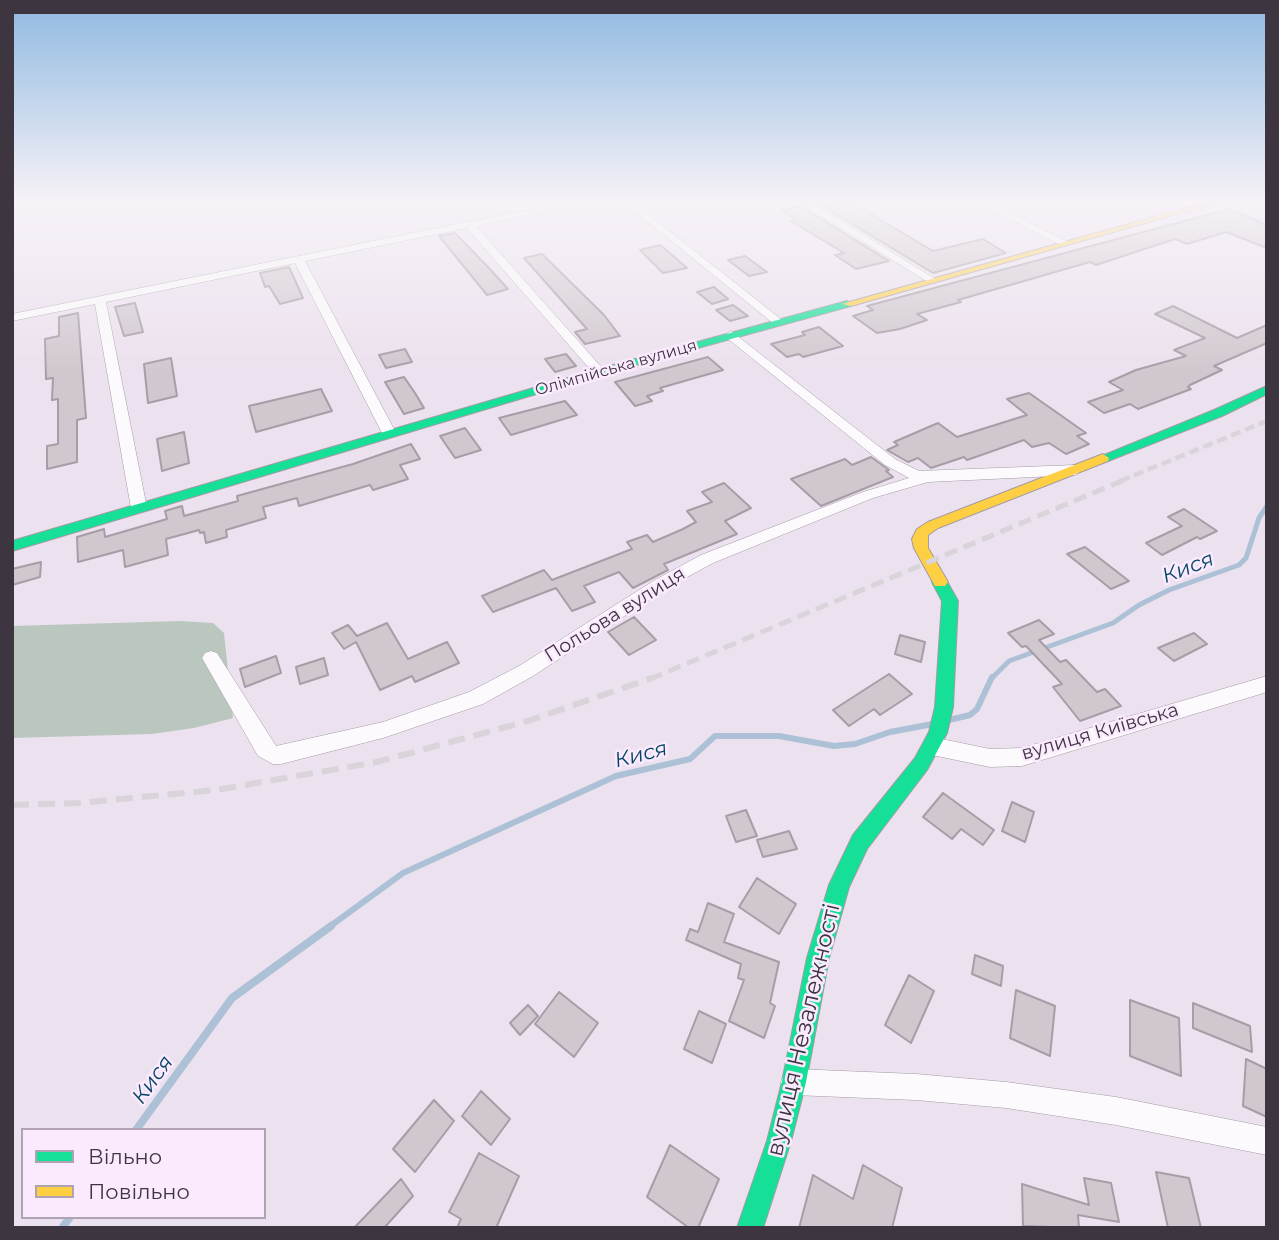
<!DOCTYPE html>
<meta charset="utf-8">
<style>
body{margin:0}
#map{position:relative;width:1279px;height:1240px;overflow:hidden;background:#ece1ee;font-family:Montserrat,sans-serif}
canvas{display:block}
.frame{position:absolute;inset:0;border:14px solid #3d353f;pointer-events:none}
.legend{position:absolute;left:21px;top:1128px;width:245px;height:91px;box-sizing:border-box;background:#fbeafe;border:2px solid #afa2b2;margin:0;padding:9px 12px;list-style:none;font-size:21px;color:#3d353f}
.legend li{display:flex;align-items:center;gap:14px;height:35px}
.legend b{width:35px;border:2px solid #afa2b2}
</style>
<div id="map">
<canvas width="1279" height="1240"></canvas>
<div class="frame"></div>
<ul class="legend">
<li><b style="height:9px;background:#16e098"></b>Вільно</li>
<li><b style="height:9px;background:#ffcf43"></b>Повільно</li>
</ul>
</div>
<script>
const ctx = document.querySelector('canvas').getContext('2d');
ctx.lineJoin = 'round';
function fillPath(path, color) {
  ctx.fillStyle = color;
  ctx.fill(path, 'evenodd');
}
function poly(rows) {
  const path = new Path2D();
  for (const r of rows) {
    path.moveTo(r[0], r[1]);
    for (let i = 2; i < r.length; i += 2) path.lineTo(r[i], r[i + 1]);
  }
  return path;
}
function trace(path, color, width, dash) {
  ctx.strokeStyle = color;
  ctx.lineWidth = width;
  ctx.lineCap = dash ? 'butt' : 'round';
  ctx.setLineDash(dash || []);
  ctx.stroke(path);
}
function write(font, color, halo, rows, align = 'center') {
  ctx.font = font + ' Montserrat,sans-serif';
  ctx.lineWidth = 5;
  ctx.setLineDash([]);
  ctx.textBaseline = 'middle';
  ctx.strokeStyle = halo;
  ctx.fillStyle = color;
  for (const [text, x, y, turn = 0] of rows) {
    ctx.save();
    ctx.translate(x, y);
    ctx.rotate((+turn || 0) * Math.PI / 180);
    ctx.textAlign = isNaN(turn) ? turn : align;
    if (halo) ctx.strokeText(text, 0, 0);
    ctx.fillText(text, 0, 0);
    ctx.restore();
  }
}
const forest = poly([
 [180,621,213,623,224,633,233,718,194,728,152,734,12,738,12,626]
]);
const streamFar2 = poly([
 [991,679,1009,661,1113,623,1139,605,1169,590,1239,565,1246,558,1259,518,1267,506]
]);
const streamFar1 = poly([
 [949,720,970,715,977,709,992,677],
 [329,927,403,873,616,776,690,759,715,736,779,736,834,746,855,744,890,732,933,724]
]);
const stream = poly([
 [136,1130,232,998,331,926],
 [62,1228,70,1217]
]);
const building = poly([
 [828,200,847,200,933,251,983,239,1006,253,933,273,816,202,828,200],
 [800,206,889,261,856,269,835,255,844,253,791,221,796,220,781,210,800,206],
 [1229,209,1267,225,1267,248,1226,232,1187,244,1175,239,1096,265,1090,262,958,300,961,302,917,314,927,320,900,329,877,333,853,316,873,310,867,306,1229,209],
 [455,233,487,266,508,289,487,295,439,236,455,233],
 [660,245,671,254,687,268,663,273,640,250,660,245],
 [542,254,604,315,620,336,585,344,575,332,587,329,524,258,542,254],
 [745,256,767,272,749,276,728,260,745,256],
 [289,267,303,298,280,304,269,286,265,287,260,273,289,267],
 [714,287,728,299,712,304,697,292,714,287],
 [135,303,143,332,124,336,115,307,135,303],
 [733,305,748,316,730,321,716,310,733,305],
 [1173,306,1237,338,1267,325,1267,343,1214,366,1222,370,1190,385,1188,387,1191,389,1138,409,1130,404,1104,413,1088,402,1123,390,1109,382,1136,370,1186,356,1174,350,1205,338,1155,314,1173,306],
 [78,313,86,418,77,420,77,462,47,469,47,446,58,444,58,399,52,400,53,378,46,379,45,339,59,336,59,317,78,313],
 [819,327,843,346,803,357,799,354,787,357,771,344,805,335,802,332,819,327],
 [405,349,412,362,386,368,379,355,405,349],
 [566,354,576,366,555,372,545,359,566,354],
 [708,357,723,370,660,388,663,391,647,396,652,401,635,406,615,382,708,357],
 [171,358,177,396,148,403,144,364,171,358],
 [404,377,415,393,424,408,404,414,385,382,404,377],
 [321,389,332,411,256,432,249,406,321,389],
 [1029,393,1086,433,1077,436,1089,444,1066,454,1049,443,1032,447,1024,440,967,460,964,457,931,468,918,458,908,462,887,450,898,445,894,442,938,423,957,437,1027,415,1007,399,1029,393],
 [565,401,577,415,511,435,499,418,565,401],
 [465,428,481,450,455,458,440,436,465,428],
 [184,432,189,463,162,471,157,439,184,432],
 [411,444,420,459,400,465,408,479,373,490,370,485,299,506,297,498,263,507,266,518,226,530,227,537,206,543,204,532,200,533,199,530,166,539,168,555,125,567,123,550,78,562,77,537,104,529,105,537,167,519,165,511,182,506,184,516,238,501,237,496,353,464,411,444],
 [871,457,889,470,886,471,893,477,821,506,791,479,845,459,852,465,871,457],
 [724,483,751,508,725,521,737,534,664,564,668,570,633,588,619,572,584,586,595,602,572,611,556,588,493,612,482,596,544,570,552,580,632,549,627,542,647,535,653,542,683,529,696,522,687,511,712,502,702,492,724,483],
 [1184,509,1217,531,1200,539,1197,537,1162,555,1146,543,1182,526,1168,517,1184,509],
 [1085,547,1129,581,1111,589,1067,554,1085,547],
 [41,562,40,577,12,585,12,569,41,562],
 [634,617,656,640,629,655,608,632,634,617],
 [1039,620,1054,634,1039,640,1060,662,1066,660,1097,692,1105,689,1121,706,1080,721,1053,687,1062,684,1026,646,1022,647,1008,633,1039,620],
 [387,623,408,659,447,642,459,663,415,682,412,676,380,690,356,642,344,649,332,633,348,625,357,636,387,623],
 [1194,633,1207,644,1174,661,1158,648,1194,633],
 [900,635,925,642,921,662,895,654,900,635],
 [276,656,281,673,245,687,240,669,276,656],
 [324,658,328,675,300,684,296,667,324,658],
 [889,674,912,694,880,715,874,709,849,726,833,710,889,674],
 [943,793,994,830,983,845,961,829,952,839,923,817,943,793],
 [1012,802,1034,812,1025,842,1002,831,1012,802],
 [746,810,757,836,736,842,726,816,746,810],
 [789,831,797,849,763,857,757,840,789,831],
 [757,878,796,904,779,934,739,907,757,878],
 [708,903,734,914,724,942,779,962,770,1003,775,1006,764,1038,729,1021,744,980,738,978,741,964,686,940,690,929,698,932,708,903],
 [975,955,1003,966,1001,986,972,974,975,955],
 [909,975,934,991,911,1043,885,1025,909,975],
 [1016,990,1055,1006,1050,1056,1010,1038,1016,990],
 [559,992,598,1023,574,1057,535,1024,559,992],
 [1130,1000,1179,1018,1181,1076,1130,1056,1130,1000],
 [1193,1003,1250,1026,1252,1052,1193,1028,1193,1003],
 [528,1005,538,1016,520,1035,510,1023,528,1005],
 [699,1011,726,1024,712,1063,684,1049,699,1011],
 [1246,1059,1267,1069,1267,1117,1243,1106,1246,1059],
 [481,1091,510,1119,491,1145,462,1116,481,1091],
 [434,1100,454,1121,415,1172,393,1149,434,1100],
 [670,1145,719,1179,698,1228,689,1228,647,1197,670,1145],
 [479,1153,519,1176,496,1228,457,1228,461,1219,449,1212,479,1153],
 [863,1165,902,1188,892,1228,799,1228,813,1175,853,1199,863,1165],
 [1156,1172,1189,1178,1201,1228,1168,1228,1156,1172],
 [1084,1178,1111,1183,1119,1222,1078,1215,1079,1228,1023,1226,1022,1184,1089,1205,1084,1178],
 [401,1179,413,1196,384,1228,354,1228,401,1179]
]);
const street = poly([
 [576,200,593,200,476,226,603,369,605,372,599,376,595,375,467,228,305,261,396,433,389,437,382,433,295,263,106,302,147,508,139,513,131,508,95,304,12,321,12,314,576,200],
 [621,200,630,200,782,320,782,324,774,324,621,200],
 [796,200,807,200,937,280,928,282,796,200],
 [973,200,985,200,1068,242,1059,244,973,200],
 [731,331,895,459,919,471,1075,465,1082,470,1075,475,928,482,873,498,713,563,667,588,533,676,483,704,383,738,281,764,273,764,258,756,202,658,205,653,211,651,217,653,276,746,383,722,469,692,519,666,655,580,701,555,863,492,909,478,885,465,727,338,725,335,731,331],
 [1267,676,1267,692,1022,766,990,767,932,755,925,752,922,746,925,740,932,737,990,749,1022,748,1267,676],
 [794,1069,916,1074,1006,1082,1116,1097,1267,1127,1267,1155,1116,1125,1006,1108,916,1100,794,1095,785,1091,781,1082,785,1073,794,1069]
]);
const fast = poly([
 [847,301,852,304,851,306,603,374,12,551,12,541,595,370,847,301],
 [1267,386,1267,394,1222,416,1108,461,1103,462,1097,458,1214,410,1267,386],
 [940,577,945,578,958,601,953,707,947,733,927,770,867,849,849,887,829,958,806,1082,791,1141,763,1228,737,1228,767,1141,782,1082,807,958,829,885,853,835,915,758,929,732,935,707,942,601,932,582,940,577]
]);
const slow = poly([
 [1215,200,1227,200,851,306,842,304,1215,200],
 [1103,454,1109,458,1108,461,938,528,928,535,928,548,948,582,945,586,935,586,914,548,912,539,917,529,928,522,1103,454]
]);
const railFar2 = poly([
 [1120,481,1267,421]
]);
const railFar1 = poly([
 [650,679,1124,480]
]);
const rail = poly([
 [12,805,79,803,216,790,377,762,528,721,655,677]
]);
const farStreetnames = [
 ["Олімпійська вулиця",616,368,-16]
];
const streetNames = [
 ["Польова вулиця",615,615,-32],
 ["вулиця Київська",1100,732,-16]
];
const waterNames = [
 ["Кися",1188,568,-21],
 ["Кися",641,755,-14],
 ["Кися",153,1080,-54]
];
const nearStreetnames = [
 ["вулиця Незалежності",804,1030,-77]
];
fillPath(forest, '#bac7bf');
trace(streamFar2, '#acc1d6', 5);
trace(streamFar1, '#acc1d6', 6);
trace(stream, '#acc1d6', 8);
fillPath(building, '#d1c7cf');
trace(building, '#a79da6', 2);
trace(street, '#a39ba5', 1);
trace(fast, '#a39ba5', 2);
trace(slow, '#a39ba5', 2);
fillPath(street, '#fcfafc');
fillPath(fast, '#16e098');
fillPath(slow, '#ffcf43');
trace(railFar2, '#d8d4d9', 4.5, [10, 5]);
trace(railFar1, '#d8d4d9', 5, [13, 7]);
trace(rail, '#d8d4d9', 6, [17, 9]);
const sky = ctx.createLinearGradient(0, 0, 0, 373);
sky.addColorStop(0, '#90b9e1');
sky.addColorStop(0.54, '#f6f2f7');
sky.addColorStop(1, '#f6f2f700');
ctx.fillStyle = sky;
ctx.fillRect(0, 0, 1279, 373);
write('16px', '#3d353f', '#fbeafe', farStreetnames);
write('19px', '#3d353f', '#fbeafe', streetNames);
write('italic 21px', '#034465', '#fbeafe', waterNames);
write('23px', '#3d353f', '#fbeafe', nearStreetnames);
</script>
